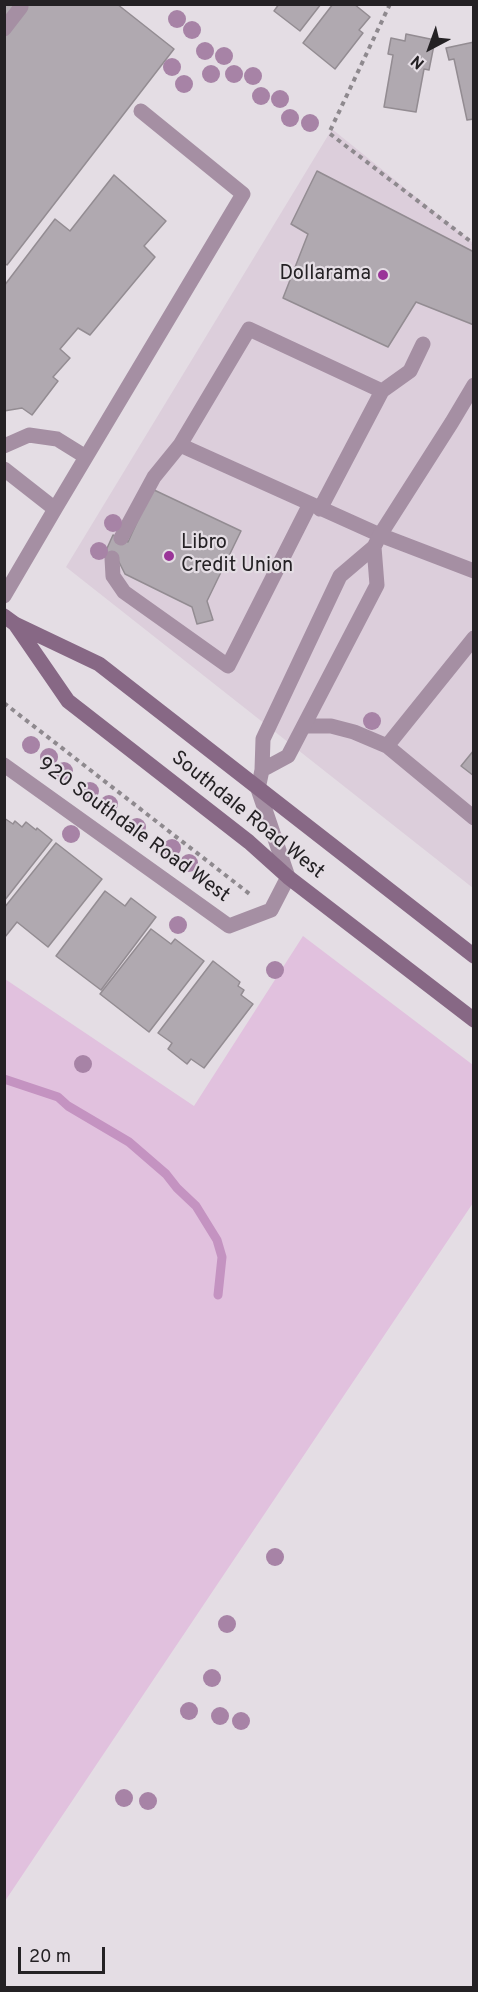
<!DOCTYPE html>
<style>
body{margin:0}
#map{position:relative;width:478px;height:1992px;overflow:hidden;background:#e4dde4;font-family:Overpass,sans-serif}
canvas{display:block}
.frame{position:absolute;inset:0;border:6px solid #242124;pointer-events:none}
.north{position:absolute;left:400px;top:18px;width:60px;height:60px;-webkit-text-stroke:4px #e4dde4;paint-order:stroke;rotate:221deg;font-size:16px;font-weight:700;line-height:24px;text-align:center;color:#242124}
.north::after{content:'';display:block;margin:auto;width:21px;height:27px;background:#242124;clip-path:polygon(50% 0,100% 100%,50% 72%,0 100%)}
.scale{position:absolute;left:18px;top:1947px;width:87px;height:27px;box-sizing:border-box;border:3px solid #242124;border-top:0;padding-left:8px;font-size:18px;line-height:21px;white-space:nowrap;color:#242124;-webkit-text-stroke:4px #e4dde4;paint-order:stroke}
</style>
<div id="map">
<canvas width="478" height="1992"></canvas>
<div class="frame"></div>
<div class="north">N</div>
<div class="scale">20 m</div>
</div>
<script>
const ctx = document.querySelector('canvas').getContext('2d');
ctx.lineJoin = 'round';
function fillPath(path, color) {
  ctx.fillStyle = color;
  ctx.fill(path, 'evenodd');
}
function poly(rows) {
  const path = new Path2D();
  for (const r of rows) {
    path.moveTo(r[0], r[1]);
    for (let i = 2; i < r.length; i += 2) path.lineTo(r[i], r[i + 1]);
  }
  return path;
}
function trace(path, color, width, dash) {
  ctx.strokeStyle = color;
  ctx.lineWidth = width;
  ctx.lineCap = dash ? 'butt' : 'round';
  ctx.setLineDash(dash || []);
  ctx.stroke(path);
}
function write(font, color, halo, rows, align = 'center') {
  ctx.font = font + ' Overpass,sans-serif';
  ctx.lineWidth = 4.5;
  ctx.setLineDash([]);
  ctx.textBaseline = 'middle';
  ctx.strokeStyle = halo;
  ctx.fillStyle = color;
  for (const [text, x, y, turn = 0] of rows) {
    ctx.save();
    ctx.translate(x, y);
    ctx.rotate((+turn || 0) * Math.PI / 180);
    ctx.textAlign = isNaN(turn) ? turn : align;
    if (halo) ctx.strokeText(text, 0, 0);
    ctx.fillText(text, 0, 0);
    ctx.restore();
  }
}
const built = poly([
 [332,129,473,243,473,888,66,567]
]);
const green = poly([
 [303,936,473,1065,473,1203,5,1901,5,979,194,1106]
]);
const stream = poly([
 [4,1079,58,1097,68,1106,129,1142,166,1174,177,1188,196,1206,217,1240,222,1257,218,1295]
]);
const building = poly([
 [4,4,117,4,174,49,7,265,4,263,4,4],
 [279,4,321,4,300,31,274,11,279,4],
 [333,4,354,4,370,17,359,30,363,33,335,69,303,43,333,4],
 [406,34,435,40,429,70,424,69,416,112,384,107,393,55,388,54,391,38,405,41,406,34],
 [474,42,474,119,467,120,454,59,449,60,446,48,474,42],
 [317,171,474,252,474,325,416,302,388,347,283,298,308,234,291,224,317,171],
 [114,175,166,221,144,246,155,257,90,335,78,328,60,349,70,358,53,377,58,381,32,415,22,408,4,411,4,286,55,219,70,231,114,175],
 [152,489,241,531,207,601,213,620,197,624,192,607,125,574,119,562,104,555,113,535,128,542,152,489],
 [474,750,474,776,461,766,474,750],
 [4,818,13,824,15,821,22,827,26,822,36,830,37,828,52,840,4,901,4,818],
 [56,843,102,879,48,947,17,922,5,937,4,908,56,843],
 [105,891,125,906,131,898,156,917,101,990,56,956,105,891],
 [151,929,171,944,175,939,204,961,149,1032,100,994,151,929],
 [213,961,240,982,238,986,244,990,241,995,253,1004,204,1068,191,1059,187,1064,168,1049,172,1043,158,1033,213,961]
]);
const path = poly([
 [390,4,329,133,474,244],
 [4,703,251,895]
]);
const lane = poly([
 [4,29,21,7],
 [382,391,410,371,423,344],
 [180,445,380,535],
 [4,446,29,435,57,439,86,457,55,509],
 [86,457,243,194,141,111],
 [4,469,55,509,4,596],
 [121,538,154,477,180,445,249,329,382,391,320,509],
 [112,558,113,576,124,592,228,666,310,504],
 [304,726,331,726,354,732,387,746,474,818],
 [387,746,474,638]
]);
const street = poly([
 [380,535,452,422,474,385],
 [4,765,229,926,271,910,288,877,258,789,262,770,263,739,340,576,374,547,380,535,474,571],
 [262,770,288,756,377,585,374,547]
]);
const secondary = poly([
 [4,616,15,624,99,664,474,956],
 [15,624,68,701,249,842,288,877,474,1020]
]);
const trees = [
 [177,19],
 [192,30],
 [205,51],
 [224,56],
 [172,67],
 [211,74],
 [234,74],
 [253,76],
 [184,84],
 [261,96],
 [280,99],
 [290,118],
 [310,123],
 [113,523],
 [99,551],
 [372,721],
 [31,745],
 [49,757],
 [64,771],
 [90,791],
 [109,804],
 [137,827],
 [71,834],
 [172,848],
 [189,863],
 [178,925],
 [275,970],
 [83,1064],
 [275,1557],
 [227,1624],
 [212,1678],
 [189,1711],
 [220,1716],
 [241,1721],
 [124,1798],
 [148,1801]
];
const markers = [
 [383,275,6,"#9a3498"],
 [169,556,6,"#9a3498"]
];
const poiNames = [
 ["Dollarama",371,275],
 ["Libro",181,544,"left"],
 ["Credit Union",181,567,"left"]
];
const streetNames = [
 ["Southdale Road West",247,816,39],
 ["920 Southdale Road West",133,831,36]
];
fillPath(built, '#dccedb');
fillPath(green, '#e1c1de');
trace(stream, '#c493c1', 9);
fillPath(building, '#b0a9b0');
trace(building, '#938c92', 1.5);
trace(path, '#8e898e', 4, [4.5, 4.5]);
trace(lane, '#a58fa3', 15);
trace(street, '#a58fa3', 15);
trace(secondary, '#876885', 15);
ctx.fillStyle = '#a783a6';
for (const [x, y] of trees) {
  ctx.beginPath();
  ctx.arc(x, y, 9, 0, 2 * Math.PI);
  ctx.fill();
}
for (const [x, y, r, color] of markers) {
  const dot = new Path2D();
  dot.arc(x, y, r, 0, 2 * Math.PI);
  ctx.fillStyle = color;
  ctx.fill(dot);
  trace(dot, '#e4dde4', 2);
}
write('20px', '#242124', '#e4dde4', poiNames, 'right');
write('20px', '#242124', '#e4dde4', streetNames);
</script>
